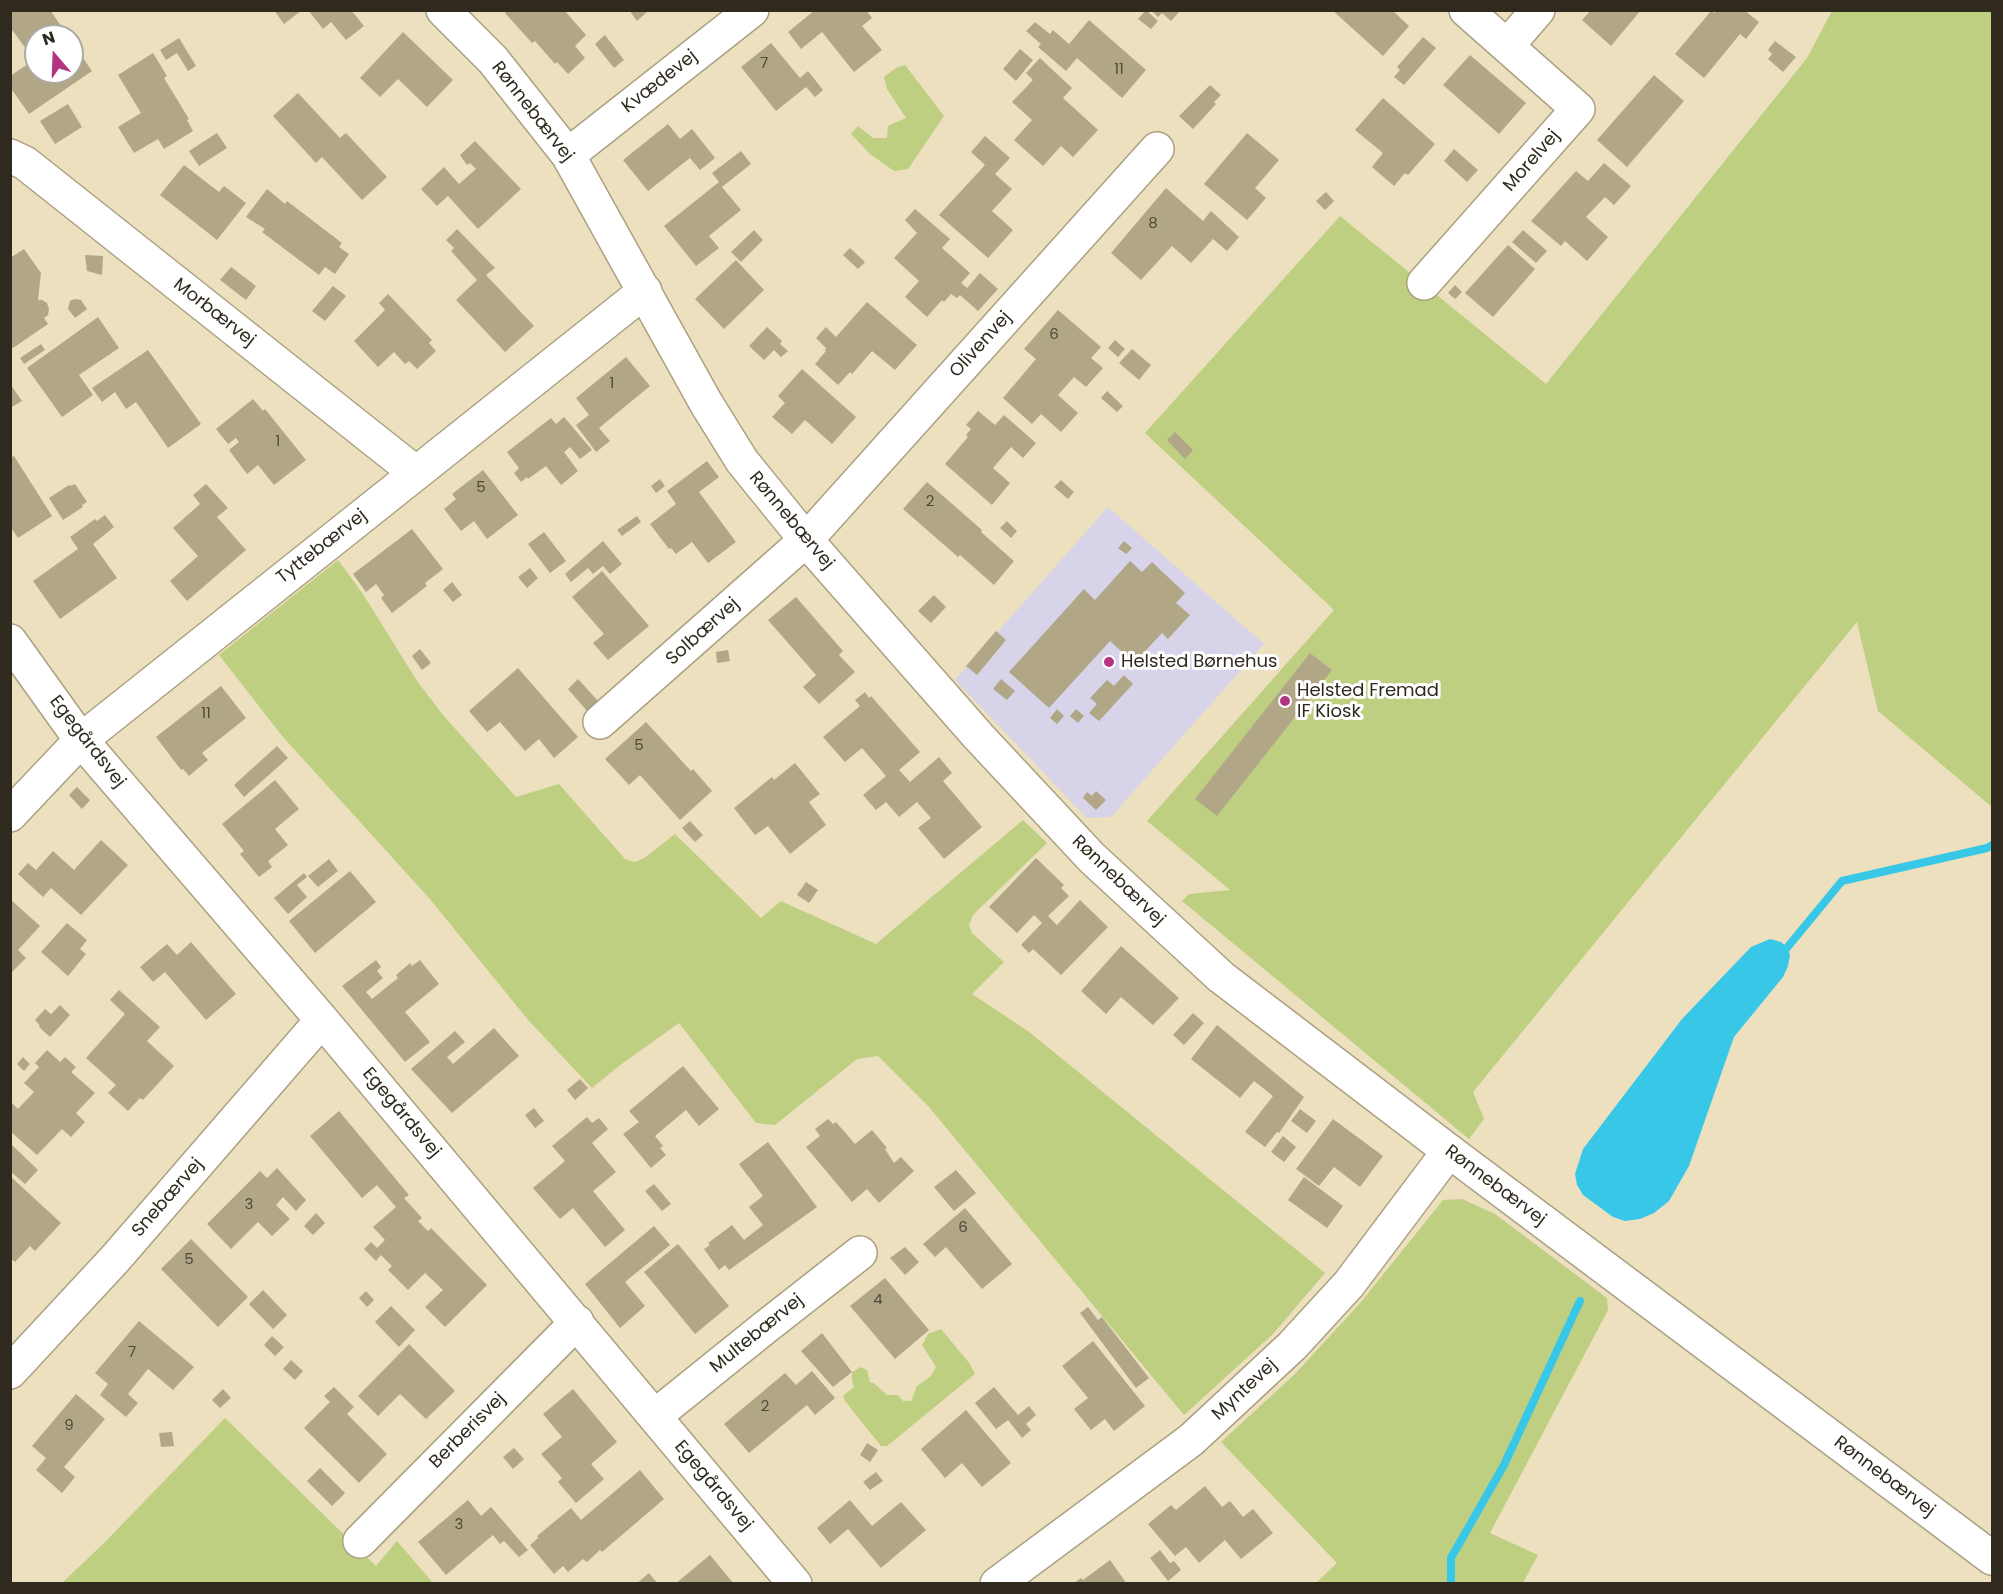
<!DOCTYPE html>
<meta charset="utf-8">
<style>
body{margin:0}
#map{position:relative;width:2003px;height:1594px;overflow:hidden;background:#ece0bf;font-family:Poppins,sans-serif}
canvas{display:block}
.frame{position:absolute;inset:0;border:12px solid #2f2a1d;pointer-events:none}
.north{position:absolute;left:24px;top:24px;width:60px;height:60px;box-sizing:border-box;background:#fff;border:2px solid #acaaa5;border-radius:50%;rotate:341deg;font-size:16px;font-weight:700;line-height:24px;text-align:center;color:#2f2a1d}
.north::after{content:'';display:block;margin:auto;width:21px;height:27px;background:#b33482;clip-path:polygon(50% 0,100% 100%,50% 72%,0 100%)}
</style>
<div id="map">
<canvas width="2003" height="1594"></canvas>
<div class="frame"></div>
<div class="north">N</div>
</div>
<script>
const ctx = document.querySelector('canvas').getContext('2d');
ctx.lineJoin = 'round';
function fillPath(path, color) {
  ctx.fillStyle = color;
  ctx.fill(path, 'evenodd');
}
function poly(rows) {
  const path = new Path2D();
  for (const r of rows) {
    path.moveTo(r[0], r[1]);
    for (let i = 2; i < r.length; i += 2) path.lineTo(r[i], r[i + 1]);
  }
  return path;
}
function trace(path, color, width, dash) {
  ctx.strokeStyle = color;
  ctx.lineWidth = width;
  ctx.lineCap = dash ? 'butt' : 'round';
  ctx.setLineDash(dash || []);
  ctx.stroke(path);
}
function write(font, color, halo, rows, align = 'center') {
  ctx.font = font + ' Poppins,sans-serif';
  ctx.lineWidth = 6;
  ctx.setLineDash([]);
  ctx.textBaseline = 'middle';
  ctx.strokeStyle = halo;
  ctx.fillStyle = color;
  for (const [text, x, y, turn = 0] of rows) {
    ctx.save();
    ctx.translate(x, y);
    ctx.rotate((+turn || 0) * Math.PI / 180);
    ctx.textAlign = isNaN(turn) ? turn : align;
    if (halo) ctx.strokeText(text, 0, 0);
    ctx.fillText(text, 0, 0);
    ctx.restore();
  }
}
const education = poly([
 [1108,507,1264,644,1111,817,1087,818,955,680]
]);
const green = poly([
 [1832,11,1992,11,1992,807,1878,711,1857,622,1473,1092,1484,1119,1469,1139,1182,901,1189,894,1230,890,1147,821,1334,610,1145,433,1340,216,1546,384,1807,58],
 [905,65,944,116,908,169,894,171,870,154,851,134,858,126,873,138,887,138,888,126,906,118,887,89,884,77,896,68],
 [338,560,363,594,417,681,443,715,516,797,559,784,625,859,635,862,644,858,675,834,761,918,781,901,876,944,1023,820,1047,843,973,915,969,925,972,933,1004,962,972,994,1028,1031,1325,1273,1273,1334,1184,1415,929,1107,878,1056,857,1059,775,1125,756,1123,679,1023,619,1066,592,1088,529,1021,429,898,283,737,219,655],
 [1462,1199,1495,1214,1607,1298,1608,1310,1490,1533,1538,1555,1523,1583,1316,1583,1337,1563,1221,1442,1295,1374,1361,1302,1443,1200],
 [941,1329,970,1364,975,1374,887,1446,881,1446,845,1401,843,1396,854,1387,852,1381,852,1372,861,1367,867,1370,870,1382,875,1384,887,1395,898,1395,903,1401,911,1401,917,1386,930,1377,936,1367,922,1345,928,1334],
 [225,1418,376,1566,397,1541,433,1583,61,1584,105,1542]
]);
const water = poly([
 [1770,939,1781,942,1787,947,1790,955,1788,966,1783,977,1734,1037,1689,1166,1669,1201,1654,1213,1640,1219,1625,1221,1613,1217,1583,1195,1577,1185,1575,1174,1583,1149,1682,1019,1751,947]
]);
const stream = poly([
 [1781,955,1842,881,1987,848,1992,845],
 [1451,1584,1451,1558,1504,1465,1580,1301]
]);
const building = poly([
 [10,10,50,10,68,36,36,36,36,72,72,72,72,42,92,71,29,114,10,87,10,76,34,60,10,27],
 [274,10,302,10,284,24],
 [308,10,351,10,364,26,346,40,331,22,323,29],
 [507,10,564,10,586,35,575,46,585,58,568,74,557,62,555,64,535,41,532,43,505,13],
 [629,10,649,10,637,21],
 [815,10,866,10,872,18,862,26,882,50,854,72,822,32,801,49,788,32],
 [1146,10,1158,21,1151,29,1138,19],
 [1151,10,1181,10,1171,21,1162,13,1158,17],
 [1332,10,1392,10,1409,26,1383,56],
 [1591,10,1641,10,1611,46,1582,20],
 [1717,10,1744,10,1759,22,1746,39,1740,34,1704,78,1675,54,1711,11,1715,13],
 [1089,20,1146,70,1122,98,1077,58,1066,71,1038,47,1041,44,1026,31,1035,22,1050,34,1053,30,1069,44],
 [403,32,453,80,427,107,398,79,380,97,360,78],
 [605,35,624,60,614,68,595,44],
 [1423,37,1436,48,1404,85,1394,77,1400,70,1397,67],
 [179,38,196,66,188,71,177,53,166,60,160,50],
 [1775,41,1796,57,1783,72,1768,59,1772,54,1768,50],
 [771,43,800,78,808,71,823,90,815,97,806,87,776,111,741,67],
 [1020,49,1033,60,1016,81,1003,69],
 [153,53,167,76,164,78,189,119,187,120,193,131,164,149,158,139,134,153,118,127,141,113,118,75],
 [1470,55,1526,103,1499,134,1443,85],
 [1040,58,1072,88,1063,98,1098,130,1073,157,1061,146,1043,166,1014,140,1032,120,1012,102,1033,80,1026,73],
 [1654,75,1684,101,1627,167,1597,140],
 [1210,85,1221,95,1214,102,1216,104,1193,129,1179,116],
 [298,93,340,138,346,133,387,177,362,200,322,157,316,163,273,116],
 [1383,98,1435,144,1408,175,1405,173,1394,186,1372,167,1383,153,1355,130],
 [68,104,82,127,55,144,40,121],
 [668,124,680,139,692,129,715,158,700,170,690,158,648,191,623,160],
 [217,133,227,148,199,166,189,151],
 [1247,133,1279,160,1255,188,1266,198,1247,220,1204,184],
 [985,136,1010,158,995,174,1012,189,992,211,1013,230,988,258,939,215,985,165,971,152],
 [475,141,521,189,478,229,448,196,437,206,421,189,444,167,459,184,476,169,470,163,467,165,460,155],
 [1454,149,1478,170,1467,182,1444,161],
 [741,151,751,164,722,187,741,210,709,236,719,248,696,266,664,226,719,182,712,173],
 [1604,163,1631,186,1614,205,1605,197,1586,217,1608,237,1587,261,1565,241,1561,246,1531,221,1576,171,1588,181],
 [184,165,219,192,224,186,246,203,217,240,160,195],
 [1166,188,1203,221,1211,211,1239,237,1227,251,1213,239,1191,263,1172,246,1141,280,1111,253],
 [267,189,285,204,287,201,342,243,339,247,349,254,335,274,325,267,319,275,262,232,265,229,246,217],
 [1326,192,1334,201,1325,210,1316,201],
 [915,209,950,239,942,248,970,273,961,283,967,288,980,273,998,289,978,311,960,295,957,298,951,294,944,302,942,300,927,317,905,297,919,281,894,258,917,233,905,220],
 [457,229,495,268,486,275,534,326,505,352,456,300,477,280,451,251,454,248,446,240],
 [754,230,763,240,741,262,731,252],
 [1523,230,1547,251,1536,263,1512,242],
 [1508,245,1535,269,1493,317,1465,293],
 [850,248,865,262,858,269,843,255],
 [24,249,41,273,38,300,42,300,47,303,49,309,48,315,44,318,48,324,13,348,10,344,10,258],
 [85,255,103,256,102,275,87,271],
 [736,260,764,290,724,329,695,299],
 [231,267,256,286,246,300,220,280],
 [1455,285,1462,292,1455,299,1448,293],
 [333,286,346,296,325,321,312,311],
 [388,294,432,340,429,343,436,351,417,369,409,361,405,364,394,352,378,367,354,341,385,310,379,303],
 [75,299,81,300,87,309,75,318,68,309,70,301],
 [867,302,917,345,895,370,872,351,852,374,850,372,838,385,815,364,826,351,825,350,826,348,816,338,826,327,836,337],
 [1058,310,1101,347,1091,358,1103,368,1086,387,1074,377,1058,395,1078,413,1061,432,1041,414,1032,424,1003,398,1036,359,1024,349],
 [98,317,119,348,79,375,93,395,62,417,27,368],
 [767,327,782,341,780,344,788,351,781,357,774,350,764,360,749,346],
 [1115,340,1125,349,1118,357,1108,348],
 [41,344,45,350,24,364,20,358],
 [1132,349,1151,365,1139,380,1119,363],
 [148,350,201,424,168,448,136,402,126,409,115,392,102,402,92,388],
 [626,357,650,386,599,428,610,441,596,452,576,425,589,415,576,398],
 [802,369,856,417,832,444,805,420,792,434,772,417,785,403,778,396],
 [10,384,22,401,10,408],
 [1107,391,1123,406,1117,412,1101,398],
 [253,399,263,411,265,409,306,460,274,485,258,465,247,474,229,450,239,442,236,438,228,444,216,429],
 [978,411,995,425,1004,415,1036,443,1023,458,1011,447,993,468,1010,483,992,505,945,464,968,437,966,435,971,429,966,425],
 [564,417,592,450,580,459,570,447,564,452,578,471,561,485,546,466,528,479,527,477,521,482,514,473,519,468,507,452,551,418,556,424],
 [1175,432,1193,450,1185,459,1167,440],
 [14,456,52,516,18,538,10,526,10,458],
 [707,461,719,477,699,492,736,542,708,563,692,542,676,554,671,548,669,549,650,524,676,504,667,491],
 [483,470,518,515,487,539,474,521,461,531,444,509,456,499,452,494],
 [660,479,665,486,656,493,651,486],
 [1061,480,1074,492,1068,499,1054,487],
 [927,482,982,530,981,532,1014,561,994,585,960,555,958,557,903,509],
 [75,484,87,502,82,505,83,507,63,520,49,498,69,485,70,486],
 [206,484,228,508,217,517,246,550,187,601,170,581,198,556,173,528,200,504,193,495],
 [105,515,114,527,93,544,117,578,60,619,33,581,78,549,70,537,95,519,97,521],
 [637,516,641,522,622,536,617,530],
 [1007,521,1017,531,1011,538,1000,528],
 [412,529,443,569,425,583,427,586,392,613,381,598,384,595,376,584,366,592,353,574],
 [544,532,566,561,550,573,528,544],
 [603,541,622,564,610,574,603,566,593,574,588,568,571,582,565,574],
 [1124,541,1132,548,1126,554,1118,548],
 [1130,561,1142,572,1152,562,1185,593,1176,603,1190,615,1168,639,1162,633,1134,663,1110,641,1049,708,1009,672,1084,589,1095,600],
 [530,568,538,578,527,588,518,577],
 [602,571,649,626,608,660,593,643,604,634,572,597],
 [452,582,462,595,453,602,443,590],
 [934,595,946,607,931,623,918,611],
 [796,597,843,651,839,655,855,672,819,704,803,687,816,675,768,620],
 [996,631,1006,640,977,675,966,666],
 [420,649,431,663,422,670,412,656],
 [728,650,730,661,717,663,716,652],
 [1310,653,1332,670,1217,816,1195,799],
 [518,668,578,737,554,758,539,739,525,751,500,722,487,732,469,711],
 [1124,675,1133,684,1099,721,1089,713,1097,704,1090,698,1107,680,1114,686],
 [578,679,598,701,587,711,568,689],
 [1001,679,1015,691,1007,700,993,689],
 [221,686,246,718,202,753,208,760,189,776,183,769,181,770,156,737],
 [865,692,869,698,871,696,920,752,899,770,910,782,939,757,952,773,943,781,982,827,944,859,918,828,931,818,917,802,899,817,886,802,876,810,863,795,886,776,862,748,845,762,823,737,860,706,855,700],
 [1057,709,1064,716,1057,724,1050,718],
 [1076,709,1084,716,1078,723,1070,716],
 [646,722,691,771,693,769,712,791,680,820,640,775,629,785,605,759],
 [277,746,288,758,244,797,234,785],
 [795,763,820,794,809,802,826,825,790,854,768,826,755,835,734,808,772,777,774,780],
 [275,780,299,809,275,829,288,845,268,861,272,867,259,877,240,854,244,851,222,824],
 [77,787,90,800,82,809,69,795],
 [1096,791,1106,800,1096,810,1083,798,1087,792,1092,796],
 [690,821,703,835,695,842,682,828],
 [101,840,128,865,81,915,51,888,43,897,18,874,28,863,36,870,53,851,74,870],
 [1036,858,1064,885,1061,888,1069,896,1048,916,1057,925,1080,900,1108,927,1061,975,1033,949,1029,953,1021,945,1042,923,1034,915,1017,933,989,907],
 [329,859,338,871,318,887,308,876],
 [350,871,376,902,315,953,289,921],
 [304,873,307,877,297,885,307,897,288,914,274,898],
 [806,882,818,890,809,903,797,895],
 [10,899,40,926,18,950,26,958,10,974],
 [67,923,87,940,80,949,86,954,68,976,41,952],
 [191,942,236,994,206,1020,165,972,153,982,140,967,167,944,177,955],
 [1121,946,1179,998,1153,1025,1121,997,1106,1014,1081,991],
 [376,960,381,967,377,971,383,978,366,992,372,999,398,978,396,975,410,963,412,966,420,960,439,984,405,1012,430,1042,405,1062,342,986],
 [119,990,160,1027,147,1041,174,1066,143,1100,140,1098,128,1111,108,1093,116,1085,86,1058,125,1014,110,1000],
 [60,1005,70,1015,50,1037,39,1027,40,1026,35,1020,45,1009,51,1014],
 [1193,1013,1204,1023,1184,1045,1173,1035],
 [1217,1025,1304,1097,1279,1133,1277,1132,1265,1147,1245,1132,1273,1096,1254,1081,1240,1098,1191,1059],
 [494,1028,519,1056,452,1113,411,1069,455,1031,465,1042,447,1057,453,1064],
 [47,1050,60,1062,65,1057,76,1067,71,1072,95,1093,76,1113,85,1122,71,1137,62,1129,37,1155,10,1131,10,1104,12,1103,18,1109,34,1092,24,1083,39,1067,35,1063],
 [23,1057,30,1064,24,1071,17,1064],
 [683,1066,719,1109,699,1126,686,1110,655,1136,663,1146,660,1148,666,1155,651,1168,623,1134,639,1122,629,1111],
 [580,1079,588,1088,575,1100,567,1090],
 [534,1108,544,1121,535,1128,525,1115],
 [1300,1109,1316,1121,1307,1133,1291,1121],
 [339,1111,409,1195,404,1198,422,1218,418,1221,428,1231,431,1228,487,1285,445,1327,425,1307,443,1290,425,1273,408,1290,388,1270,392,1266,381,1255,376,1261,364,1249,371,1242,377,1248,385,1240,373,1227,396,1207,377,1185,362,1198,310,1136],
 [587,1117,592,1123,599,1118,608,1129,592,1143,616,1172,593,1191,625,1230,605,1247,573,1208,560,1219,533,1188,565,1161,552,1146],
 [828,1119,833,1124,836,1122,855,1144,872,1130,887,1148,885,1149,894,1163,901,1157,914,1171,879,1203,867,1189,852,1202,806,1147,820,1136,815,1129],
 [1333,1119,1383,1156,1360,1187,1334,1167,1319,1186,1296,1169],
 [1283,1136,1296,1147,1284,1162,1271,1152],
 [768,1142,817,1207,729,1270,725,1265,719,1270,704,1249,710,1245,708,1243,732,1225,744,1240,763,1225,749,1207,763,1196,739,1164],
 [12,1145,38,1170,25,1184,10,1171],
 [277,1168,306,1200,296,1211,283,1197,276,1205,290,1219,272,1236,258,1222,231,1249,207,1224,260,1171,267,1178],
 [956,1170,976,1193,954,1211,934,1187],
 [10,1176,61,1223,35,1251,30,1246,15,1262,10,1258],
 [1304,1177,1343,1206,1327,1228,1288,1200],
 [654,1184,671,1204,662,1211,645,1191],
 [965,1208,1012,1264,982,1289,946,1247,935,1257,923,1244],
 [316,1213,325,1223,313,1235,304,1226],
 [654,1226,670,1245,625,1282,645,1306,620,1328,585,1284],
 [191,1239,248,1297,218,1327,161,1269],
 [678,1244,729,1306,695,1334,644,1272],
 [905,1247,919,1262,905,1275,890,1258],
 [885,1278,929,1330,895,1359,850,1306],
 [263,1290,287,1315,273,1329,249,1304],
 [366,1291,374,1300,367,1307,359,1298],
 [391,1306,415,1330,399,1347,375,1322],
 [1088,1307,1098,1320,1102,1317,1149,1378,1136,1388,1080,1313],
 [139,1321,194,1367,173,1390,148,1369,128,1394,138,1403,126,1417,100,1395,108,1384,95,1373],
 [822,1333,852,1372,833,1387,801,1351],
 [272,1336,284,1347,275,1356,264,1345],
 [1093,1341,1145,1406,1114,1431,1105,1419,1091,1430,1074,1409,1088,1398,1062,1366],
 [409,1344,455,1391,426,1419,400,1394,378,1416,358,1396],
 [291,1360,303,1371,295,1380,283,1369],
 [812,1371,835,1398,815,1415,807,1405,749,1453,724,1424,785,1373,796,1385],
 [334,1387,354,1407,347,1414,387,1454,359,1483,304,1428,330,1402,324,1396],
 [994,1387,1018,1415,1029,1406,1036,1415,1026,1424,1031,1430,1022,1438,1008,1420,996,1429,975,1403],
 [223,1389,231,1398,220,1408,212,1400],
 [573,1389,617,1442,591,1464,604,1479,576,1503,558,1482,562,1478,541,1454,562,1437,543,1414],
 [76,1394,105,1419,64,1467,75,1477,62,1493,36,1470,46,1458,32,1446],
 [966,1410,1011,1463,982,1487,962,1463,945,1478,921,1449],
 [172,1432,174,1446,161,1447,159,1433],
 [867,1443,878,1450,870,1462,860,1455],
 [514,1448,524,1459,513,1469,503,1457],
 [320,1468,345,1493,332,1506,307,1481],
 [640,1470,664,1499,602,1552,600,1550,587,1562,583,1559,568,1572,563,1566,554,1574,530,1545,538,1538,537,1536,571,1508,581,1520],
 [876,1472,883,1481,870,1490,863,1482],
 [1205,1486,1222,1507,1230,1501,1243,1517,1253,1509,1273,1533,1241,1559,1225,1540,1199,1563,1186,1547,1175,1556,1148,1524,1171,1505,1176,1510],
 [468,1500,481,1516,491,1507,528,1550,519,1557,504,1541,500,1544,493,1535,446,1575,418,1542],
 [850,1500,872,1526,901,1502,926,1530,881,1568,848,1529,830,1544,817,1528],
 [1160,1550,1170,1563,1174,1561,1181,1570,1168,1581,1150,1558],
 [710,1555,734,1584,675,1584],
 [1110,1560,1127,1584,1073,1584,1081,1578,1083,1580],
 [649,1573,658,1584,636,1584]
]);
const minor = poly([
 [443,10,493,60,568,155,706,403,742,461,806,540,979,737,1092,858,1221,977,1449,1151,1992,1558],
 [1507,46,1538,10],
 [568,155,752,10],
 [10,156,25,163,416,473],
 [1424,283,1578,109,1466,10],
 [10,641,81,740,322,1020,795,1584],
 [600,722,806,540,1157,149],
 [10,815,81,740,645,291],
 [10,1372,115,1259,322,1020],
 [655,1416,763,1329,860,1253],
 [360,1541,577,1322],
 [997,1584,1191,1440,1292,1346,1349,1284,1449,1151]
]);
const markers = [
 [1109,662,6,"#b33482"],
 [1285,701,6,"#b33482"]
];
const numberNames = [
 ["7",764,64],
 ["11",1119,70],
 ["8",1153,224],
 ["6",1054,335],
 ["1",612,384],
 ["1",278,442],
 ["5",481,488],
 ["2",930,502],
 ["11",206,714],
 ["5",639,746],
 ["3",249,1205],
 ["6",963,1228],
 ["5",189,1260],
 ["4",878,1300],
 ["7",132,1353],
 ["2",765,1407],
 ["9",69,1426],
 ["3",459,1525]
];
const streetNames = [
 ["Kvædevej",660,82,-38],
 ["Rønnebærvej",532,112,52],
 ["Morelvej",1532,161,-49],
 ["Morbærvej",214,313,38],
 ["Olivenvej",981,345,-48],
 ["Rønnebærvej",791,521,50],
 ["Tyttebærvej",322,547,-38],
 ["Solbærvej",703,632,-42],
 ["Egegårdsvej",87,742,52],
 ["Rønnebærvej",1118,881,44],
 ["Egegårdsvej",401,1113,50],
 ["Rønnebærvej",1495,1186,37],
 ["Snebærvej",168,1198,-49],
 ["Multebærvej",757,1334,-39],
 ["Myntevej",1245,1390,-43],
 ["Berberisvej",468,1431,-45],
 ["Rønnebærvej",1884,1477,37],
 ["Egegårdsvej",713,1486,50]
];
const poiNames = [
 ["Helsted Børnehus",1121,662],
 ["Helsted Fremad",1297,691],
 ["IF Kiosk",1297,712]
];
fillPath(education, '#d7d4e9');
fillPath(green, '#bfcf82');
fillPath(water, '#39c7e8');
trace(stream, '#39c7e8', 8);
fillPath(building, '#b1a686');
trace(minor, '#aba080', 36);
trace(minor, '#fff', 33);
for (const [x, y, r, color] of markers) {
  const dot = new Path2D();
  dot.arc(x, y, r, 0, 2 * Math.PI);
  ctx.fillStyle = color;
  ctx.fill(dot);
  trace(dot, '#fff', 2);
}
write('15px', '#504937', null, numberNames);
write('18px', '#2f2a1d', '#fff', streetNames);
write('18px', '#2f2a1d', '#fff', poiNames, 'left');
</script>
